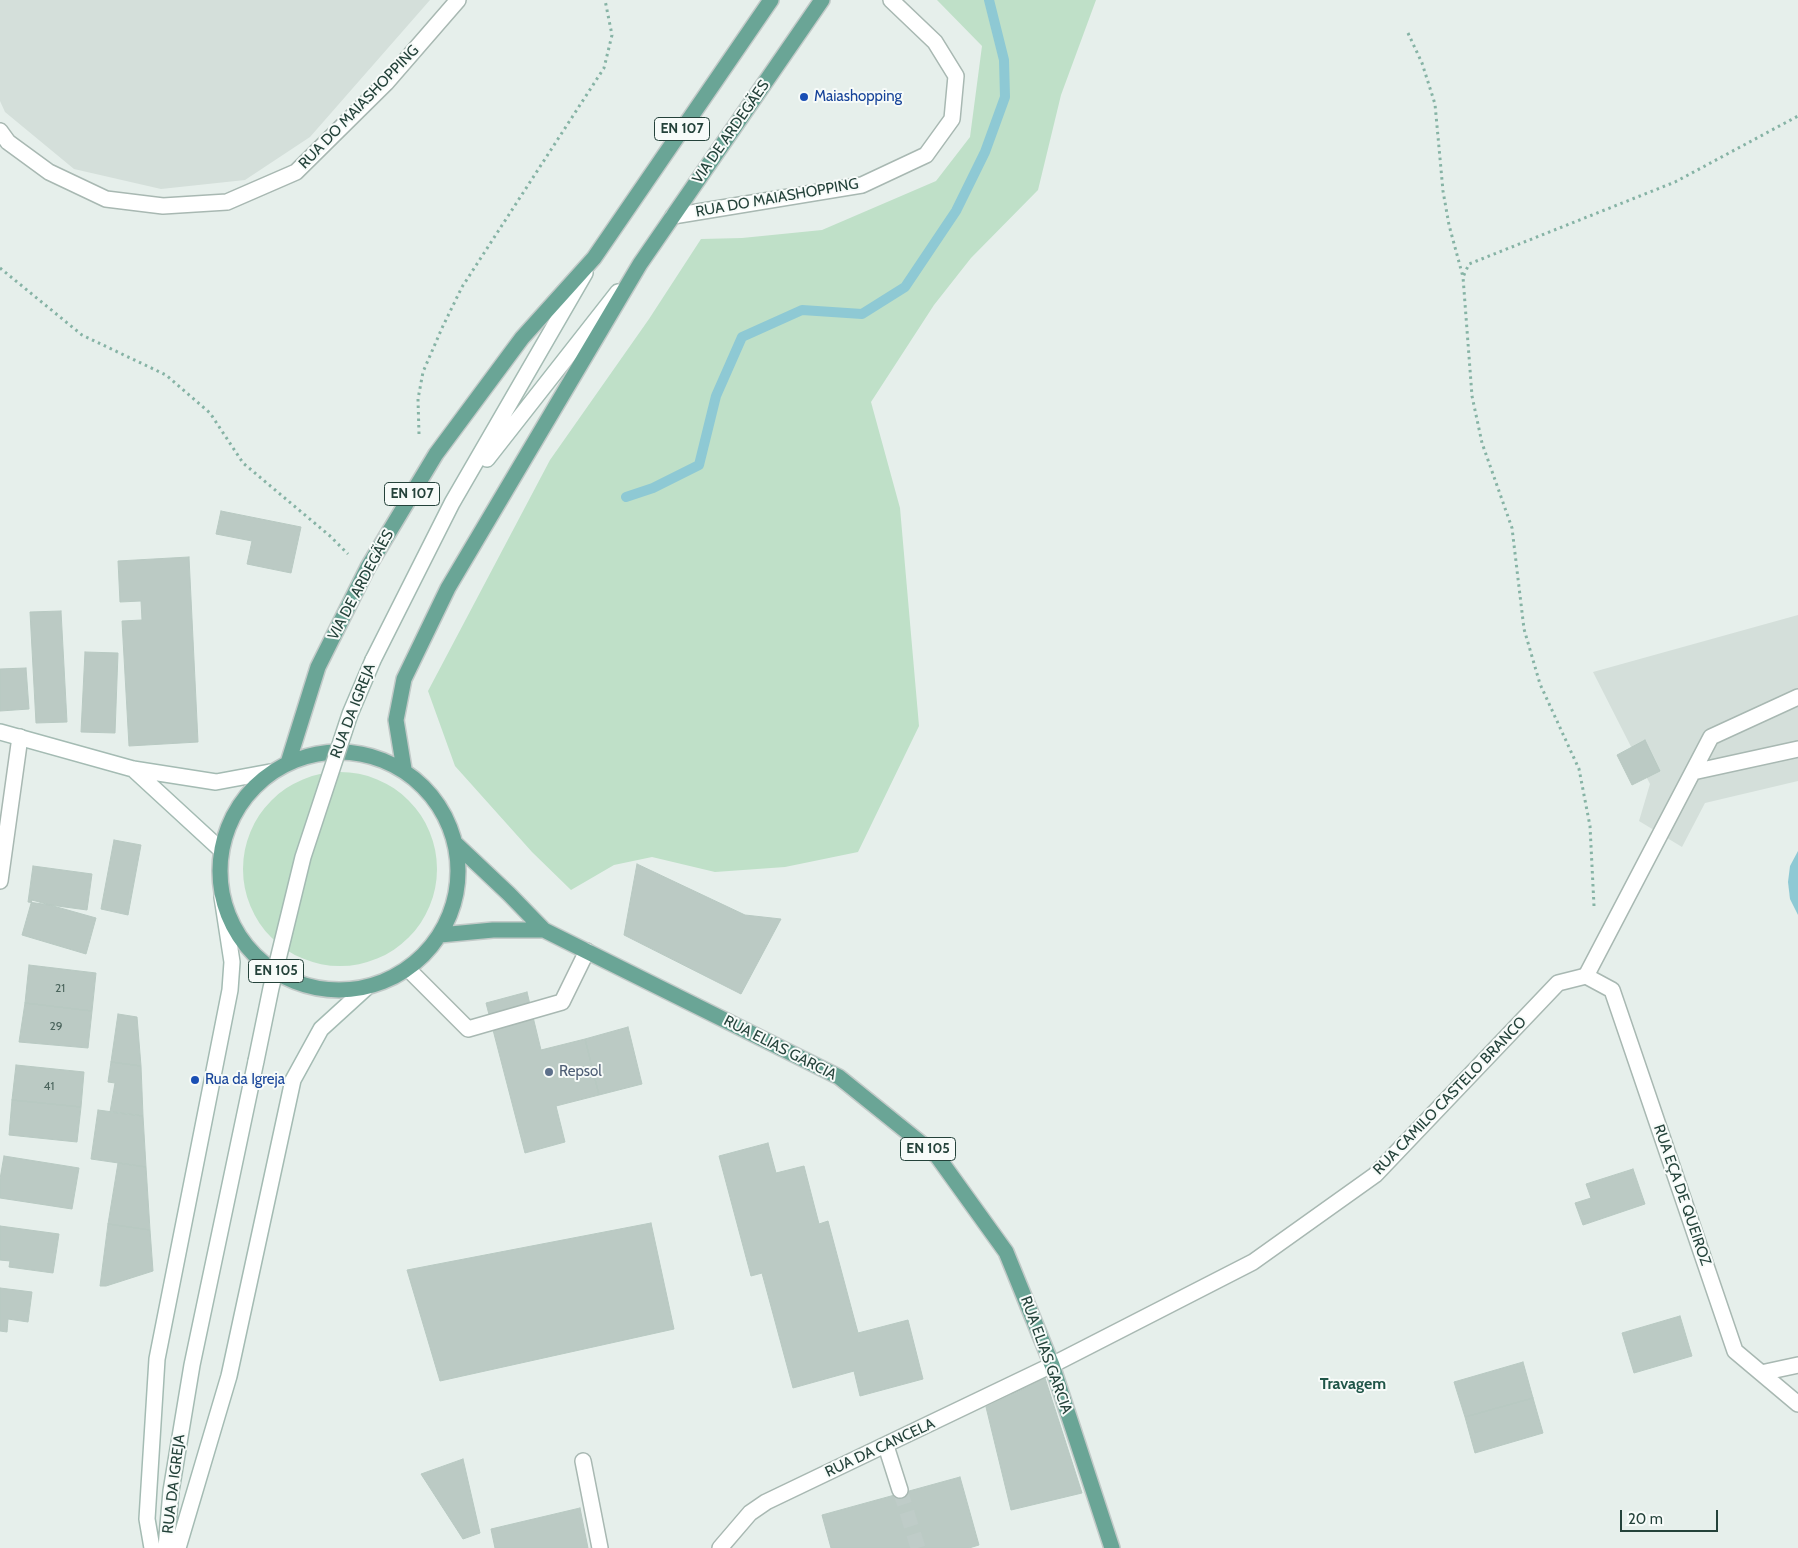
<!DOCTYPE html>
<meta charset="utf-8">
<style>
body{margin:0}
#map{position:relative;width:1798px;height:1548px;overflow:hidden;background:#e6efeb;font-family:Cabin,sans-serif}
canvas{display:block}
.scale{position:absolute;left:1620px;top:1510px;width:98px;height:22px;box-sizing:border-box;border:2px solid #24423a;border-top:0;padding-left:6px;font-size:15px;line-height:18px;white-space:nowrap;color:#24423a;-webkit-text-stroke:4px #f7fbf9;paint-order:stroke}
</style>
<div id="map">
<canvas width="1798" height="1548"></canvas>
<div class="scale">20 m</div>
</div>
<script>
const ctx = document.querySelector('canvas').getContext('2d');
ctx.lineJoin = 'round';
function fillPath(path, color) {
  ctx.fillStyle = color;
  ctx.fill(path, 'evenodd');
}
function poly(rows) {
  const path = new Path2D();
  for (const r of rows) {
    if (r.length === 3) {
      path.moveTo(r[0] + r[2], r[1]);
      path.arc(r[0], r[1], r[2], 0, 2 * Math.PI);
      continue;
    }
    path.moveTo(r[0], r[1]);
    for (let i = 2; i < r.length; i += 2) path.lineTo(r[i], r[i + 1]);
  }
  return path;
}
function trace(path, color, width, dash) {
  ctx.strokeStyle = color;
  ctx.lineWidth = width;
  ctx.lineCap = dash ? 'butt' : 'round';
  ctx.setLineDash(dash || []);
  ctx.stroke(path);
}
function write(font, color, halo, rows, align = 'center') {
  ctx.font = font + ' Cabin,sans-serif';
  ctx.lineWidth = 4;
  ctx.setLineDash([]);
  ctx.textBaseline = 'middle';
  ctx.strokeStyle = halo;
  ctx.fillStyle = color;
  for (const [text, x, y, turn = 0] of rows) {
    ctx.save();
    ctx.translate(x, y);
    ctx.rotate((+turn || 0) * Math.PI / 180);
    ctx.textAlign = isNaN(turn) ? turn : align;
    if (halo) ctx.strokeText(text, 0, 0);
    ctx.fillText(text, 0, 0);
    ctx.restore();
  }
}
const built = poly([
 [0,0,430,0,310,137,245,180,161,189,74,169,5,112,0,101],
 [1798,615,1798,781,1705,803,1682,847,1639,821,1650,784,1593,672]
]);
const green = poly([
 [937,0,1096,0,1061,95,1038,190,971,258,934,305,871,402,900,508,919,726,858,852,785,867,715,872,652,857,614,865,571,890,532,852,455,766,428,691,550,460,649,319,701,239,742,238,822,230,936,181,970,137,982,46],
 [340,869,97]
]);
const water = poly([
 [1798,851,1798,915,1790,899,1788,882,1790,866]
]);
const stream = poly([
 [626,497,653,488,699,465,716,396,742,337,802,310,862,314,905,287,956,211,985,152,1005,97,1004,60,989,0]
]);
const building = poly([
 [221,511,301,527,291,573,247,564,252,541,216,534,221,511],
 [189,557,198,742,129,746,122,621,142,620,141,601,120,602,118,561,189,557],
 [61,611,67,722,36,723,30,612,61,611],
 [85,652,118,653,115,733,81,732,85,652],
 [26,668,29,709,0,711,0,669,26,668],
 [1645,740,1660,771,1632,785,1617,755,1645,740],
 [114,840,141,845,128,915,101,909,114,840],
 [637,864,745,915,781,919,741,994,624,935,637,864],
 [33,866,92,874,87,910,28,902,33,866],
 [32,900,96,918,86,954,22,935,32,900],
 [29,965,96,973,92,1011,25,1003,29,965],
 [527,992,541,1050,585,1039,599,1095,556,1106,565,1142,525,1153,486,1003,527,992],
 [25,1003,92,1011,88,1048,19,1042,25,1003],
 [118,1014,137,1017,141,1066,111,1062,118,1014],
 [628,1027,642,1084,599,1095,585,1039,628,1027],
 [111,1062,141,1066,143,1116,110,1112,115,1083,108,1082,111,1062],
 [16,1065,84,1072,81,1107,12,1100,16,1065],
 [12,1100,81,1107,77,1142,9,1135,12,1100],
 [98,1110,143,1116,146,1167,91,1159,98,1110],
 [768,1143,776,1173,804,1166,819,1224,828,1221,858,1333,908,1320,923,1379,860,1396,854,1371,793,1388,762,1273,751,1276,719,1156,768,1143],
 [4,1156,79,1168,72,1209,0,1198,0,1179,4,1156],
 [118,1163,146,1167,150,1230,108,1224,118,1163],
 [1633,1169,1645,1204,1583,1225,1575,1203,1591,1198,1586,1184,1633,1169],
 [651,1223,674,1329,440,1381,407,1270,651,1223],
 [108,1224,150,1230,153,1271,106,1286,100,1286,108,1224],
 [0,1226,59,1234,53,1273,9,1267,10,1261,0,1260,0,1226],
 [0,1288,32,1292,28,1322,8,1319,7,1332,0,1331,0,1288],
 [1680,1316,1692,1356,1634,1373,1622,1333,1680,1316],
 [1523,1362,1533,1398,1465,1417,1454,1382,1523,1362],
 [1045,1378,1082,1493,1011,1510,986,1407,1045,1378],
 [1533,1398,1543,1433,1475,1453,1465,1417,1533,1398],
 [463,1459,480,1533,463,1539,421,1474,463,1459],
 [960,1477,979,1545,969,1548,831,1548,822,1515,960,1477],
 [580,1508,588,1548,495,1548,491,1529,580,1508]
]);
const streetTunnel = poly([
 [900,1490,918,1548]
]);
const path = poly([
 [1408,33,1422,63,1435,104,1443,191,1449,225,1463,277],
 [0,268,82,335,166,375,210,413,243,463,330,536,348,554],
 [419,434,418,399,423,372,442,328,462,287,604,68,612,35,605,0],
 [1594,906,1590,826,1579,769,1540,684,1524,629,1512,528,1482,443,1472,396,1463,277,1469,264,1675,182,1798,116]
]);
const lane = poly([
 [1693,772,1798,749],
 [408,969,468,1029,562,1002,587,951],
 [1586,976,1711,737,1798,697],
 [583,1461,600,1548]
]);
const street = poly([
 [0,131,8,142,49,172,106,199,163,206,227,202,296,172,386,83,458,0],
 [673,216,862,185,926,155,952,119,956,76,935,42,891,0],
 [0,881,20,737],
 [1761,1373,1798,1365],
 [886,1446,900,1490],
 [720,1548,750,1513,766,1502,1052,1365,1253,1262,1375,1175,1558,983,1586,976,1612,990,1735,1351,1798,1404]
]);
const secondary = poly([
 [487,459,618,292],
 [373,660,452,503,585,273],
 [0,732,133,769,216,782,270,772],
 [133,769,221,850],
 [152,1548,147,1519,157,1359,230,990,232,962,222,897],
 [166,1548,171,1491,192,1365,256,1061],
 [178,1548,229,1376,293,1080,321,1029,366,988]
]);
const primary = poly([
 [339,871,119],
 [288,763,318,667,368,567,436,454,522,338,594,258,771,0],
 [404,769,396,720,404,679,448,588,640,264,822,0],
 [456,844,509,894,544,930,839,1077,937,1156,1006,1252,1052,1365,1112,1548],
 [440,935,493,930,544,930]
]);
const secondaryBridge = poly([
 [256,1061,271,988,303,857,350,714,373,660]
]);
const markers = [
 [804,97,5,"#1a4fb4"],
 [549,1072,5,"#5c6f8a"],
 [195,1080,5,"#1a4fb4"]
];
const numberNames = [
 ["21",60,988],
 ["29",56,1026],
 ["41",49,1086]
];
const shields = [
 [682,129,55],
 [412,494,55],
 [276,971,55],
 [928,1149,55]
];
const shieldNames = [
 ["EN 107",682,129],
 ["EN 107",412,494],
 ["EN 105",276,971],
 ["EN 105",928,1149]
];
const transitNames = [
 ["Maiashopping",814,97],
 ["Rua da Igreja",205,1080]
];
const streetNames = [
 ["RUA DO MAIASHOPPING",359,107,-46],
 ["VIA DE ARDEGÃES",731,132,-55],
 ["RUA DO MAIASHOPPING",777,198,-10],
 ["VIA DE ARDEGÃES",361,585,-62],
 ["RUA DA IGREJA",353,711,-69],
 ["RUA ELIAS GARCIA",780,1048,27],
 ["RUA CAMILO CASTELO BRANCO",1450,1096,-46],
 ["RUA EÇA DE QUEIROZ",1682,1195,71],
 ["RUA ELIAS GARCIA",1046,1355,70],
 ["RUA DA CANCELA",880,1448,-25],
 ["RUA DA IGREJA",174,1484,-83]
];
const serviceNames = [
 ["Repsol",559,1072]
];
const neighbourhoodNames = [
 ["Travagem",1353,1384]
];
fillPath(built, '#d4dfda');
fillPath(green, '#bfe0c8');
fillPath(water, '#8ec9d4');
trace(stream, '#8ec9d4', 10);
fillPath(building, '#bbcac4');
trace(building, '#b8c9c2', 1);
trace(streetTunnel, '#bfccc8', 15, [15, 8]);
trace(lane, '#a8b8b2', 18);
trace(street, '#a8b8b2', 18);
trace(secondary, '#a4bbb3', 18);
trace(primary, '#c2cac8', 18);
trace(path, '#86b3a5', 3, [2.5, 4]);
trace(lane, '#fff', 15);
trace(street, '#fff', 15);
trace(secondary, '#fff', 15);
trace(primary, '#6aa596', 15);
trace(secondaryBridge, '#a4bbb3', 18, []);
trace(secondaryBridge, '#fff', 15);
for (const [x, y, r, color] of markers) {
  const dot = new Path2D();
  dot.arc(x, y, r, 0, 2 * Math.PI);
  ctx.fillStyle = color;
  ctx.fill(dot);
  trace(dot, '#f7fbf9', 2);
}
write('12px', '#4a645c', null, numberNames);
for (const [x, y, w] of shields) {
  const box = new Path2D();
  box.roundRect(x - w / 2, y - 11.5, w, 23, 4);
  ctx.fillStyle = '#f7fbf9';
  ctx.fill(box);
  trace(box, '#24423a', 1);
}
write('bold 14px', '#24423a', null, shieldNames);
write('15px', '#164399', '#f7fbf9', transitNames, 'left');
write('15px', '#24423a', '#f7fbf9', streetNames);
write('15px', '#4e5e75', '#f7fbf9', serviceNames, 'left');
write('bold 16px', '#1f5548', '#f7fbf9', neighbourhoodNames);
</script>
